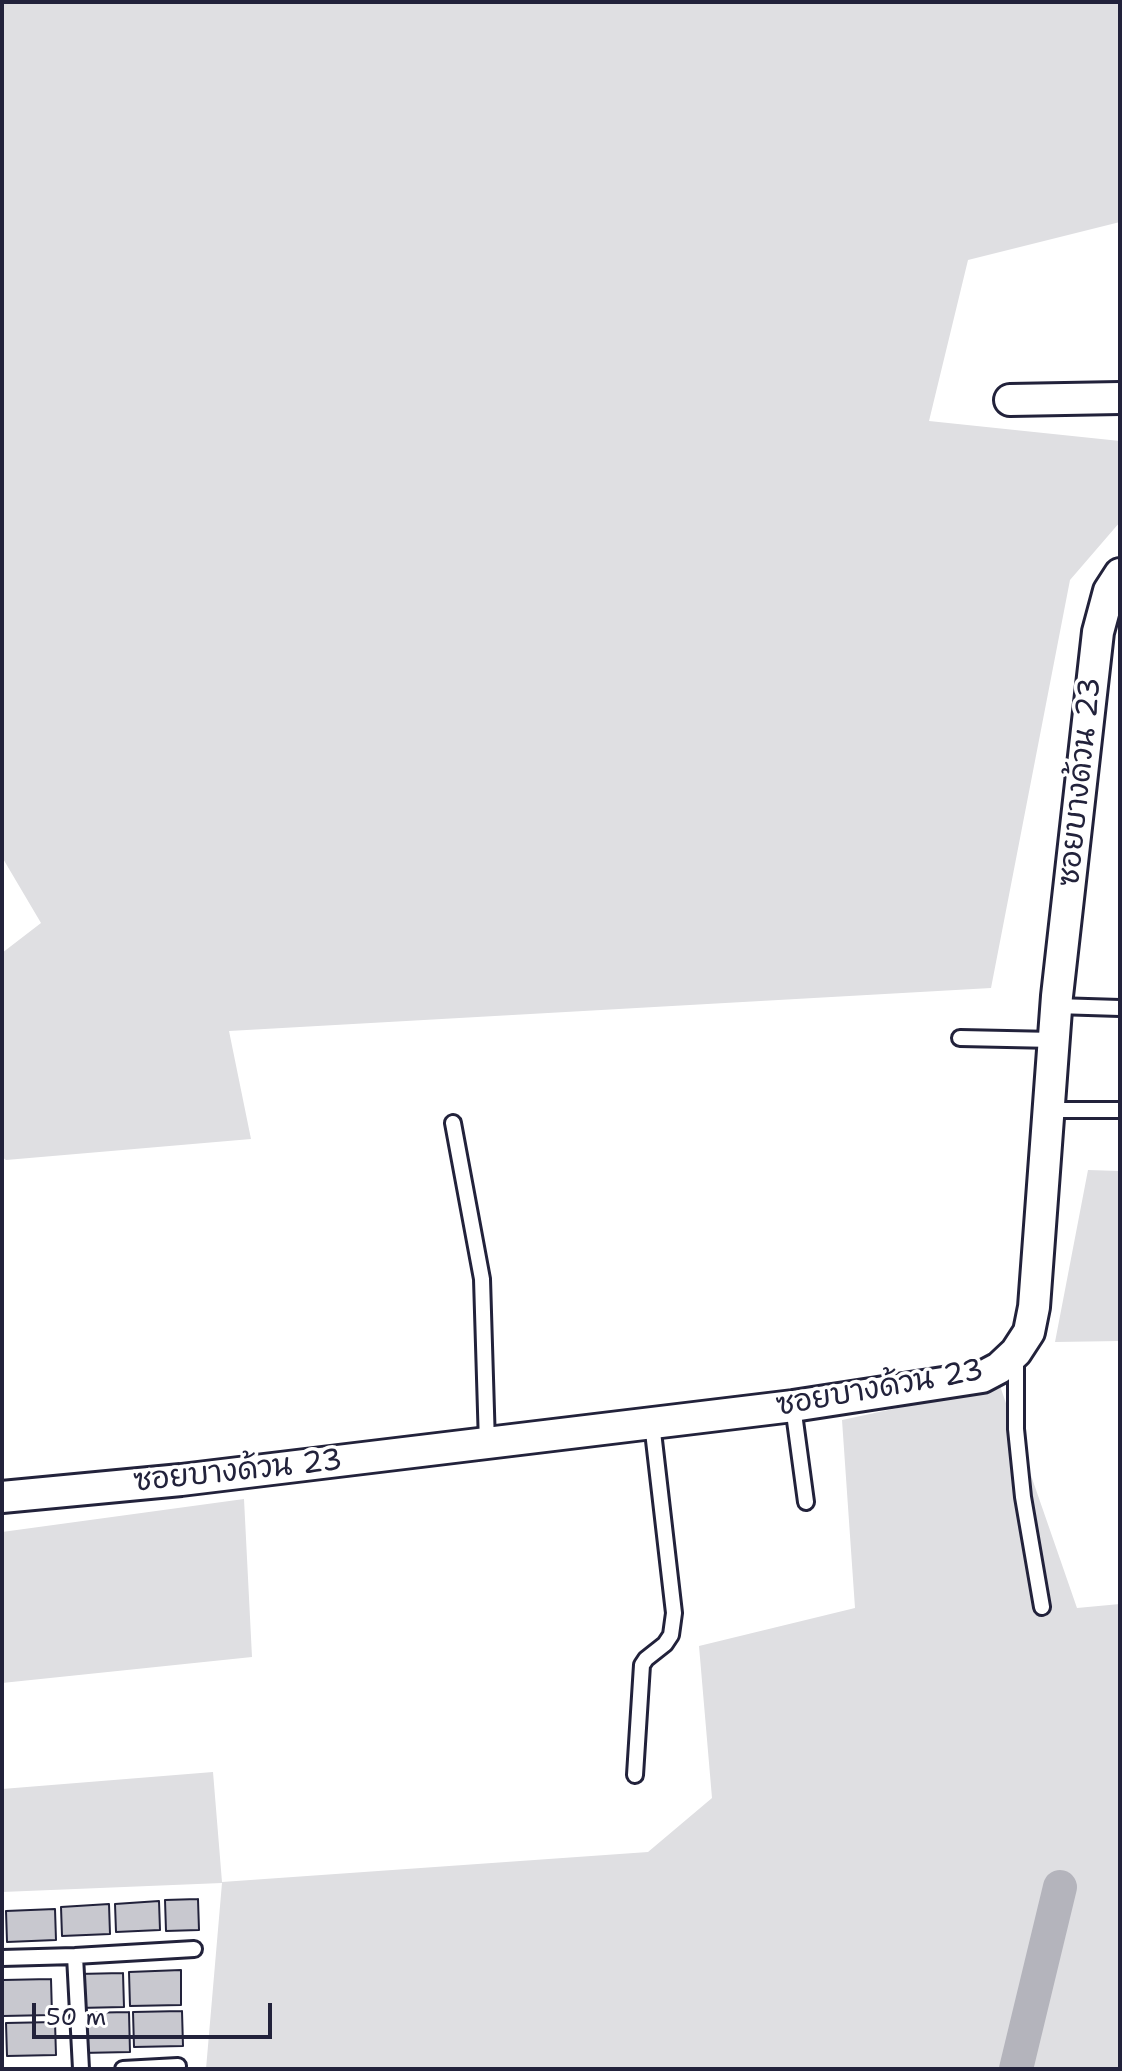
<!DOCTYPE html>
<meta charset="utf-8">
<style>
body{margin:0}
#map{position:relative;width:1122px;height:2071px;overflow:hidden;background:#fff;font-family:"Shantell Sans",sans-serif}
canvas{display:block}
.frame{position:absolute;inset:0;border:4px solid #22223b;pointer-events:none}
.scale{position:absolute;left:32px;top:2003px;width:240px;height:36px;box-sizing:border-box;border:4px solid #22223b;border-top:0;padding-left:10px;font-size:24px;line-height:28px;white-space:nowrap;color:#22223b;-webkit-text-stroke:6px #fff;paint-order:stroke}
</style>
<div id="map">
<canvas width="1122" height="2071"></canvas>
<div class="frame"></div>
<div class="scale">50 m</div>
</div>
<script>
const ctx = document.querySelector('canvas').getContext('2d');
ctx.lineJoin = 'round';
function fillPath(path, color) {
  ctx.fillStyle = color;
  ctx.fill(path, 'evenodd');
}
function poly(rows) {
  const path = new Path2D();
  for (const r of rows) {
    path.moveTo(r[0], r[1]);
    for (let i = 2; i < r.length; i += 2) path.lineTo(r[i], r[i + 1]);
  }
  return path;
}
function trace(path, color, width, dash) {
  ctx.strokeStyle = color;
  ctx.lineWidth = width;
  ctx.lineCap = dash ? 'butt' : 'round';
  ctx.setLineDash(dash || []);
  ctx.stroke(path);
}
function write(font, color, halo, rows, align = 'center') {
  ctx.font = font + ' "Shantell Sans","Playpen Sans Thai",sans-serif';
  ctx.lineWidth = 7;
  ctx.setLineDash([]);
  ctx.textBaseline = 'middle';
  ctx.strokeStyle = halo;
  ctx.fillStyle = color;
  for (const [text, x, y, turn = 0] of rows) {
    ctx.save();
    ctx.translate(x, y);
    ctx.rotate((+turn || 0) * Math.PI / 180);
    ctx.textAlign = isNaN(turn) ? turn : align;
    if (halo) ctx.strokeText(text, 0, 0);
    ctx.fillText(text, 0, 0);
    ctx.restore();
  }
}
const green = poly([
 [2,2,1120,2,1120,222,968,260,929,421,1120,441,1120,522,1070,580,991,988,229,1031,251,1139,6,1160,2,1157,2,953,41,923,2,857],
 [1088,1170,1120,1171,1120,1341,1055,1342],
 [1000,1386,1077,1608,1120,1604,1120,2069,206,2069,222,1883,2,1892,2,1789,213,1772,222,1882,648,1852,712,1798,699,1646,855,1608,842,1420],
 [244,1499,252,1657,2,1683,2,1532]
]);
const canal = poly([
 [1016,2069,1060,1887]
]);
const building = poly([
 [198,1899,199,1930,166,1931,165,1900,198,1899],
 [159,1901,160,1930,116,1932,115,1904,159,1901],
 [109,1904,110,1934,62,1936,61,1907,109,1904],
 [55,1909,56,1940,7,1942,6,1911,55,1909],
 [181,1970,181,2005,130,2006,129,1972,181,1970],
 [123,1973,124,2007,78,2008,78,1974,123,1973],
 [51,1979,52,2015,3,2016,3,1980,51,1979],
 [182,2011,183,2046,134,2047,133,2012,182,2011],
 [129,2012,130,2052,81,2053,80,2013,129,2012],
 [55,2022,56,2055,7,2056,6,2023,55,2022]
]);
const service = poly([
 [1056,1006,1120,1008],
 [960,1038,1054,1040],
 [1049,1110,1120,1110],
 [453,1123,482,1279,487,1444],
 [1016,1353,1016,1429,1023,1497,1042,1607],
 [793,1406,806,1502],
 [635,1775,642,1665,646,1659,665,1644,671,1635,674,1613,652,1423],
 [75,1956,81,2069],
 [2,1958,75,1956,194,1949],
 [123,2069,178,2066]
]);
const minor = poly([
 [1010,400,1120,398],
 [2,1497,181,1480,793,1406,982,1377,999,1368,1016,1352,1029,1332,1034,1307,1057,996,1098,632,1109,591,1120,574]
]);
const streetNames = [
 ["ซอยบางด้วน 23",1081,782,-84],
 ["ซอยบางด้วน 23",880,1389,-10],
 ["ซอยบางด้วน 23",238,1472,-6]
];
fillPath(green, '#dfdfe2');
trace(canal, '#b4b4bc', 34);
fillPath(building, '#c8c8cf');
trace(building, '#22223b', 2);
trace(service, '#22223b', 20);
trace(minor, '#22223b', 36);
trace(service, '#fff', 14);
trace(minor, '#fff', 30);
write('30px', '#22223b', '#fff', streetNames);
</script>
